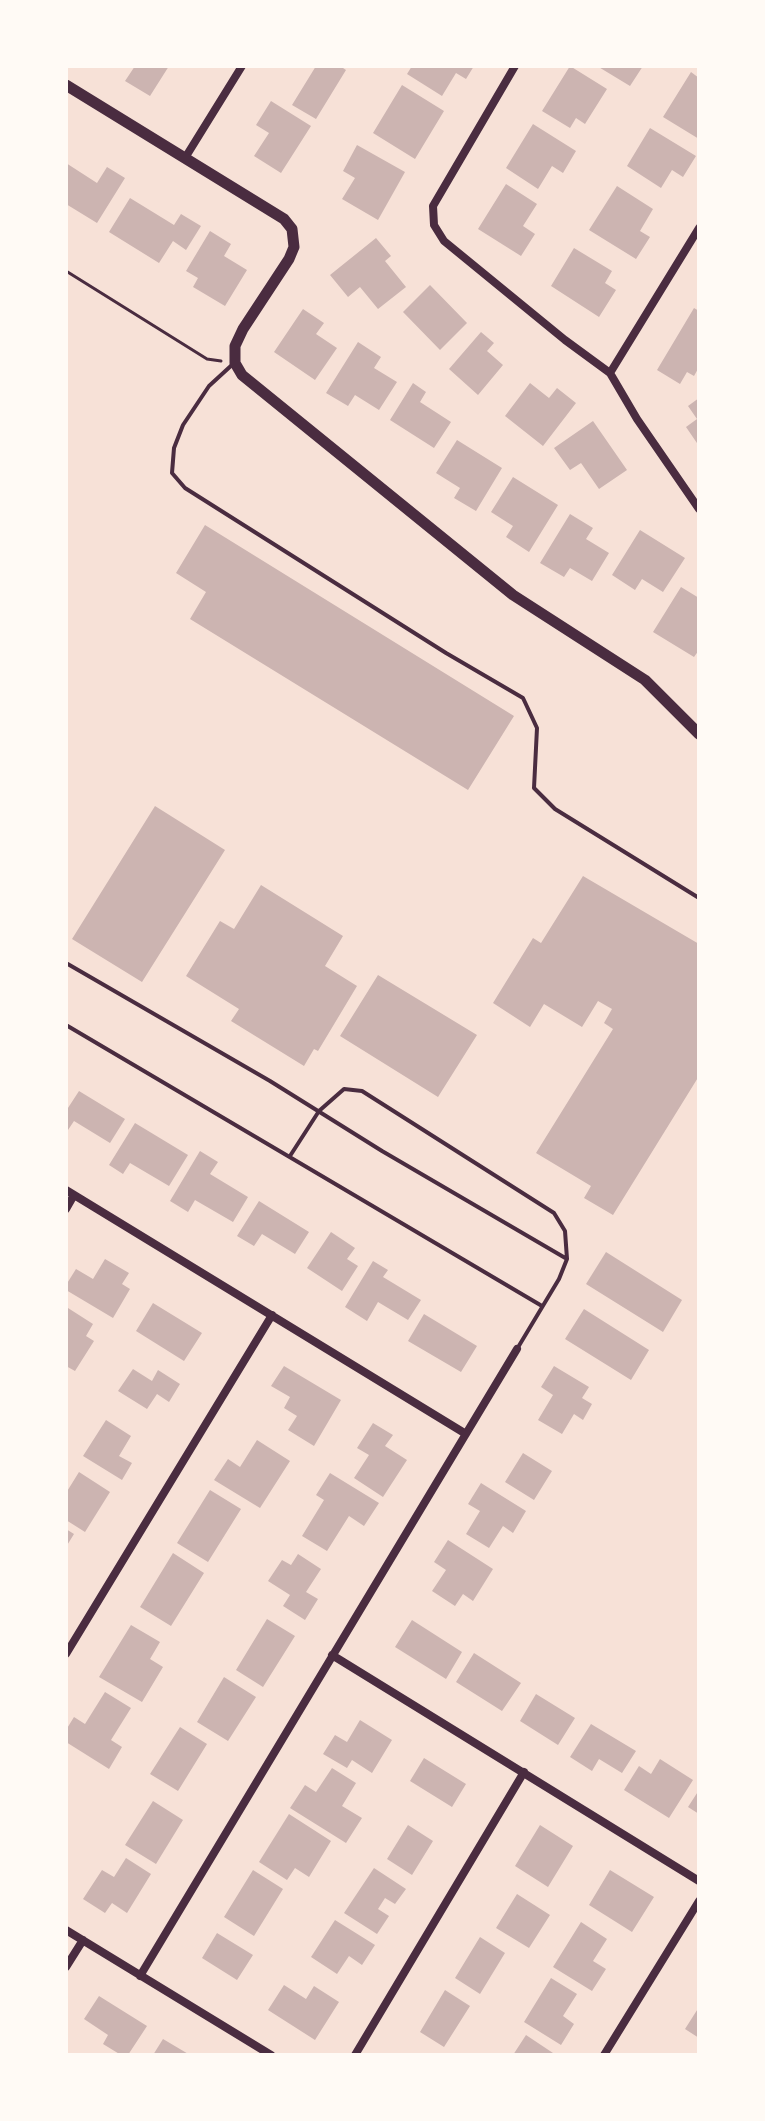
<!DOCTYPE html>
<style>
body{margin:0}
#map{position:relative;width:765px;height:2121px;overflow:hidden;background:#f7e1d7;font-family:Merriweather,serif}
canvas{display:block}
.frame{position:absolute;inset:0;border:68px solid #fffaf5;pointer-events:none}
</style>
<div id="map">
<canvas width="765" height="2121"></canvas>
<div class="frame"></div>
</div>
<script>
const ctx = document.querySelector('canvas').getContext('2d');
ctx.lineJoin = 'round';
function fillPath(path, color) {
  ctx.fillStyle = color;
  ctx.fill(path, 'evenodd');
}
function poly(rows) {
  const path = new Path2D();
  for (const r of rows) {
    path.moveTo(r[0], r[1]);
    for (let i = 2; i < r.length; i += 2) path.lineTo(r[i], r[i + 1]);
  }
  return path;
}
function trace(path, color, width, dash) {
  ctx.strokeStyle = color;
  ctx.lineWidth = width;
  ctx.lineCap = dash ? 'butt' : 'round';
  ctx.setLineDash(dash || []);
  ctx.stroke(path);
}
const building = poly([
 [135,66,169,66,150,96,125,81],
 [316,66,340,66,346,70,316,119,292,105],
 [412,66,474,66,466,79,456,73,442,96,407,74],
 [570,66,607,89,585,124,576,118,570,128,542,111],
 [597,66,643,66,630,86],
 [691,72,699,78,699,139,663,117],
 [402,85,444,111,415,159,373,133],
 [271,101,311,126,281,173,254,156,269,133,256,125],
 [533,124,576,151,563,173,552,166,538,189,506,168],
 [650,128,696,156,683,177,672,170,661,188,627,166],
 [357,145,405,172,378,220,342,199,355,178,343,171],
 [66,163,97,183,107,167,125,178,97,223,66,204],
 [506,184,537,204,523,226,535,234,521,256,478,229],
 [617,186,653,209,640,231,650,237,636,259,589,230],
 [130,198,174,225,181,214,201,226,186,250,173,241,159,263,109,232],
 [210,231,231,244,224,256,247,270,225,306,193,287,198,278,186,271],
 [376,238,391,256,385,261,406,287,378,309,360,287,348,297,330,275],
 [574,248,612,271,605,283,616,290,599,317,551,286],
 [430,285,467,323,440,350,403,312],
 [694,308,699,311,699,367,694,376,687,372,680,384,657,370],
 [303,309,324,323,316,334,337,348,315,380,274,352],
 [481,332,494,343,487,351,503,365,478,395,449,369],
 [358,342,381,357,374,368,397,382,379,410,355,395,348,406,326,393],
 [413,383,426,392,420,402,451,422,434,448,390,420],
 [530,383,549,398,557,388,576,403,543,446,505,416],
 [699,398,699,446,686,427,697,419,688,406],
 [593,421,627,470,599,489,581,463,570,470,554,448],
 [457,440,502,468,476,511,454,498,460,488,436,473],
 [513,477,558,505,529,552,506,537,513,526,491,512],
 [570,514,593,528,586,539,609,553,592,581,570,568,564,577,540,563],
 [205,525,514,716,468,790,190,619,206,592,176,573],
 [640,530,685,558,663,592,642,579,635,590,612,575],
 [681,587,699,598,699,650,694,657,653,632],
 [155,806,225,850,142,982,72,939],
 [583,876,699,944,699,1076,613,1215,584,1198,591,1186,536,1153,613,1029,604,1023,612,1009,598,1001,582,1027,544,1004,530,1027,493,1003,533,938,541,943],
 [261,885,343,936,325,966,357,986,318,1051,314,1049,304,1066,231,1021,239,1009,186,976,220,921,234,929],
 [378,975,477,1035,438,1097,340,1036],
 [79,1091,125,1119,110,1143,74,1121,68,1130,66,1129,66,1111],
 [135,1123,188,1155,169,1186,130,1163,123,1174,109,1165],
 [200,1151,218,1162,210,1174,248,1197,233,1222,195,1200,188,1212,170,1201],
 [259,1201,309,1232,295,1254,262,1234,254,1246,237,1236],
 [331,1232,355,1248,347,1259,358,1266,342,1291,307,1268],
 [606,1252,682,1300,663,1332,586,1284],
 [105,1259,129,1273,122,1284,130,1289,113,1318,66,1290,66,1285,76,1269,93,1279],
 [373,1261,388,1270,383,1277,421,1300,408,1320,378,1302,367,1321,345,1307],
 [153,1303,202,1333,184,1361,136,1331],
 [68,1308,93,1324,86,1336,94,1341,75,1371,66,1366],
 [584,1309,649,1350,631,1380,565,1339],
 [424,1314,477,1346,461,1372,408,1341],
 [284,1366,341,1400,314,1446,288,1430,297,1416,284,1408,290,1397,271,1386],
 [554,1366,589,1387,582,1398,592,1404,583,1420,574,1414,562,1434,538,1420,553,1395,541,1387],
 [133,1369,152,1381,158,1370,180,1384,169,1402,157,1394,147,1409,118,1391],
 [106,1420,131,1436,119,1456,132,1463,122,1480,83,1456],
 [373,1423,393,1435,385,1446,407,1460,383,1497,354,1478,369,1455,357,1448],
 [257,1440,290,1461,260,1508,214,1480,228,1459,240,1467],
 [523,1453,552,1471,534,1500,505,1482],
 [79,1472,110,1492,85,1532,66,1520,66,1493],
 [330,1473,379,1503,364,1526,349,1516,327,1551,302,1536,324,1500,316,1495],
 [481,1483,526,1511,513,1533,503,1526,489,1548,466,1534,480,1511,468,1504],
 [210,1490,241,1509,208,1562,177,1543],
 [66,1529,74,1534,66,1547],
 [448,1540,493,1569,473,1601,463,1594,455,1606,432,1591,446,1570,434,1562],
 [173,1553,204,1573,171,1626,140,1607],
 [298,1554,321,1569,306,1592,318,1599,305,1620,283,1606,290,1595,268,1581,282,1560,291,1565],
 [267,1619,295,1636,263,1687,236,1670],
 [412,1620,462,1652,446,1679,395,1647],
 [131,1625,160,1642,150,1659,163,1667,142,1702,99,1677],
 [474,1653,521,1683,502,1711,456,1682],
 [224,1677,256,1697,228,1741,197,1722],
 [105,1692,131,1708,111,1740,122,1747,109,1769,66,1742,66,1730,74,1717,85,1724],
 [536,1694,575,1718,558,1745,520,1721],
 [360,1720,392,1740,372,1773,352,1760,347,1768,323,1754,335,1735,347,1742],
 [591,1724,636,1751,622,1773,599,1759,592,1771,570,1757],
 [180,1727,207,1744,178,1791,150,1774],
 [424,1758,466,1784,452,1807,410,1781],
 [660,1759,693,1780,669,1818,624,1790,639,1766,651,1774],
 [332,1768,356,1783,342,1806,362,1818,346,1843,290,1808,305,1785,316,1792],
 [699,1790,699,1814,688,1807],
 [153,1801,183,1820,156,1864,125,1845],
 [289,1814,331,1841,309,1877,295,1868,287,1880,259,1862],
 [408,1825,433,1841,412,1875,387,1859],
 [540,1825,573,1846,548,1887,515,1866],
 [126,1858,151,1874,127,1913,112,1903,105,1913,83,1899,102,1870,114,1877],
 [374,1868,406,1889,395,1904,385,1898,378,1909,389,1916,377,1934,344,1913],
 [253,1870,283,1889,254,1936,224,1917],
 [610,1870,654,1897,632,1932,589,1905],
 [517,1894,550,1915,529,1948,496,1928],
 [335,1920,375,1945,362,1965,349,1956,337,1974,311,1957],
 [581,1922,607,1939,593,1961,606,1969,592,1991,553,1967],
 [217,1933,253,1955,237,1980,202,1958],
 [480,1937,505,1953,480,1994,455,1978],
 [551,1978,577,1994,563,2016,574,2024,561,2045,524,2022],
 [284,1985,306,1999,314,1986,339,2002,315,2040,268,2010],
 [445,1990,470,2006,444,2047,420,2032],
 [99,1996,147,2026,128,2055,121,2055,103,2044,108,2035,84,2019],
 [699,2007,699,2038,685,2029],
 [526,2035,556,2055,513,2055],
 [163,2039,190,2055,153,2055]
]);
const path = poly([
 [66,271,207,359,221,361]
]);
const service = poly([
 [233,364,209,386,183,425,174,448,172,473,185,488,446,653,523,698,537,728,534,788,555,809,699,898],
 [66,963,270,1081,382,1151,567,1259],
 [66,1025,542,1306],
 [290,1156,319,1111,344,1089,362,1091,554,1213,565,1231,567,1259,559,1279,517,1349]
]);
const minor = poly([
 [515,66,433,206,434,225,444,241,565,340,610,373,637,419,699,509],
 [185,158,242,66],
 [610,373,699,228],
 [66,1190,466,1434],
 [66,1209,74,1195],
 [66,1654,272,1315],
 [332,1655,699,1881],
 [66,1930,271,2055],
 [66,1967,83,1940],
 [140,1976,517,1349],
 [355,2055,524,1772],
 [604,2055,699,1901]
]);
const tertiary = poly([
 [66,85,284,219,292,229,294,247,289,259,243,329,235,346,235,363,242,375,513,595,645,680,699,734]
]);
fillPath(building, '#ccb4b1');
trace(path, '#4a2c40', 3);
trace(service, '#4a2c40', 4);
trace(minor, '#4a2c40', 8);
trace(tertiary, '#4a2c40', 11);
</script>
